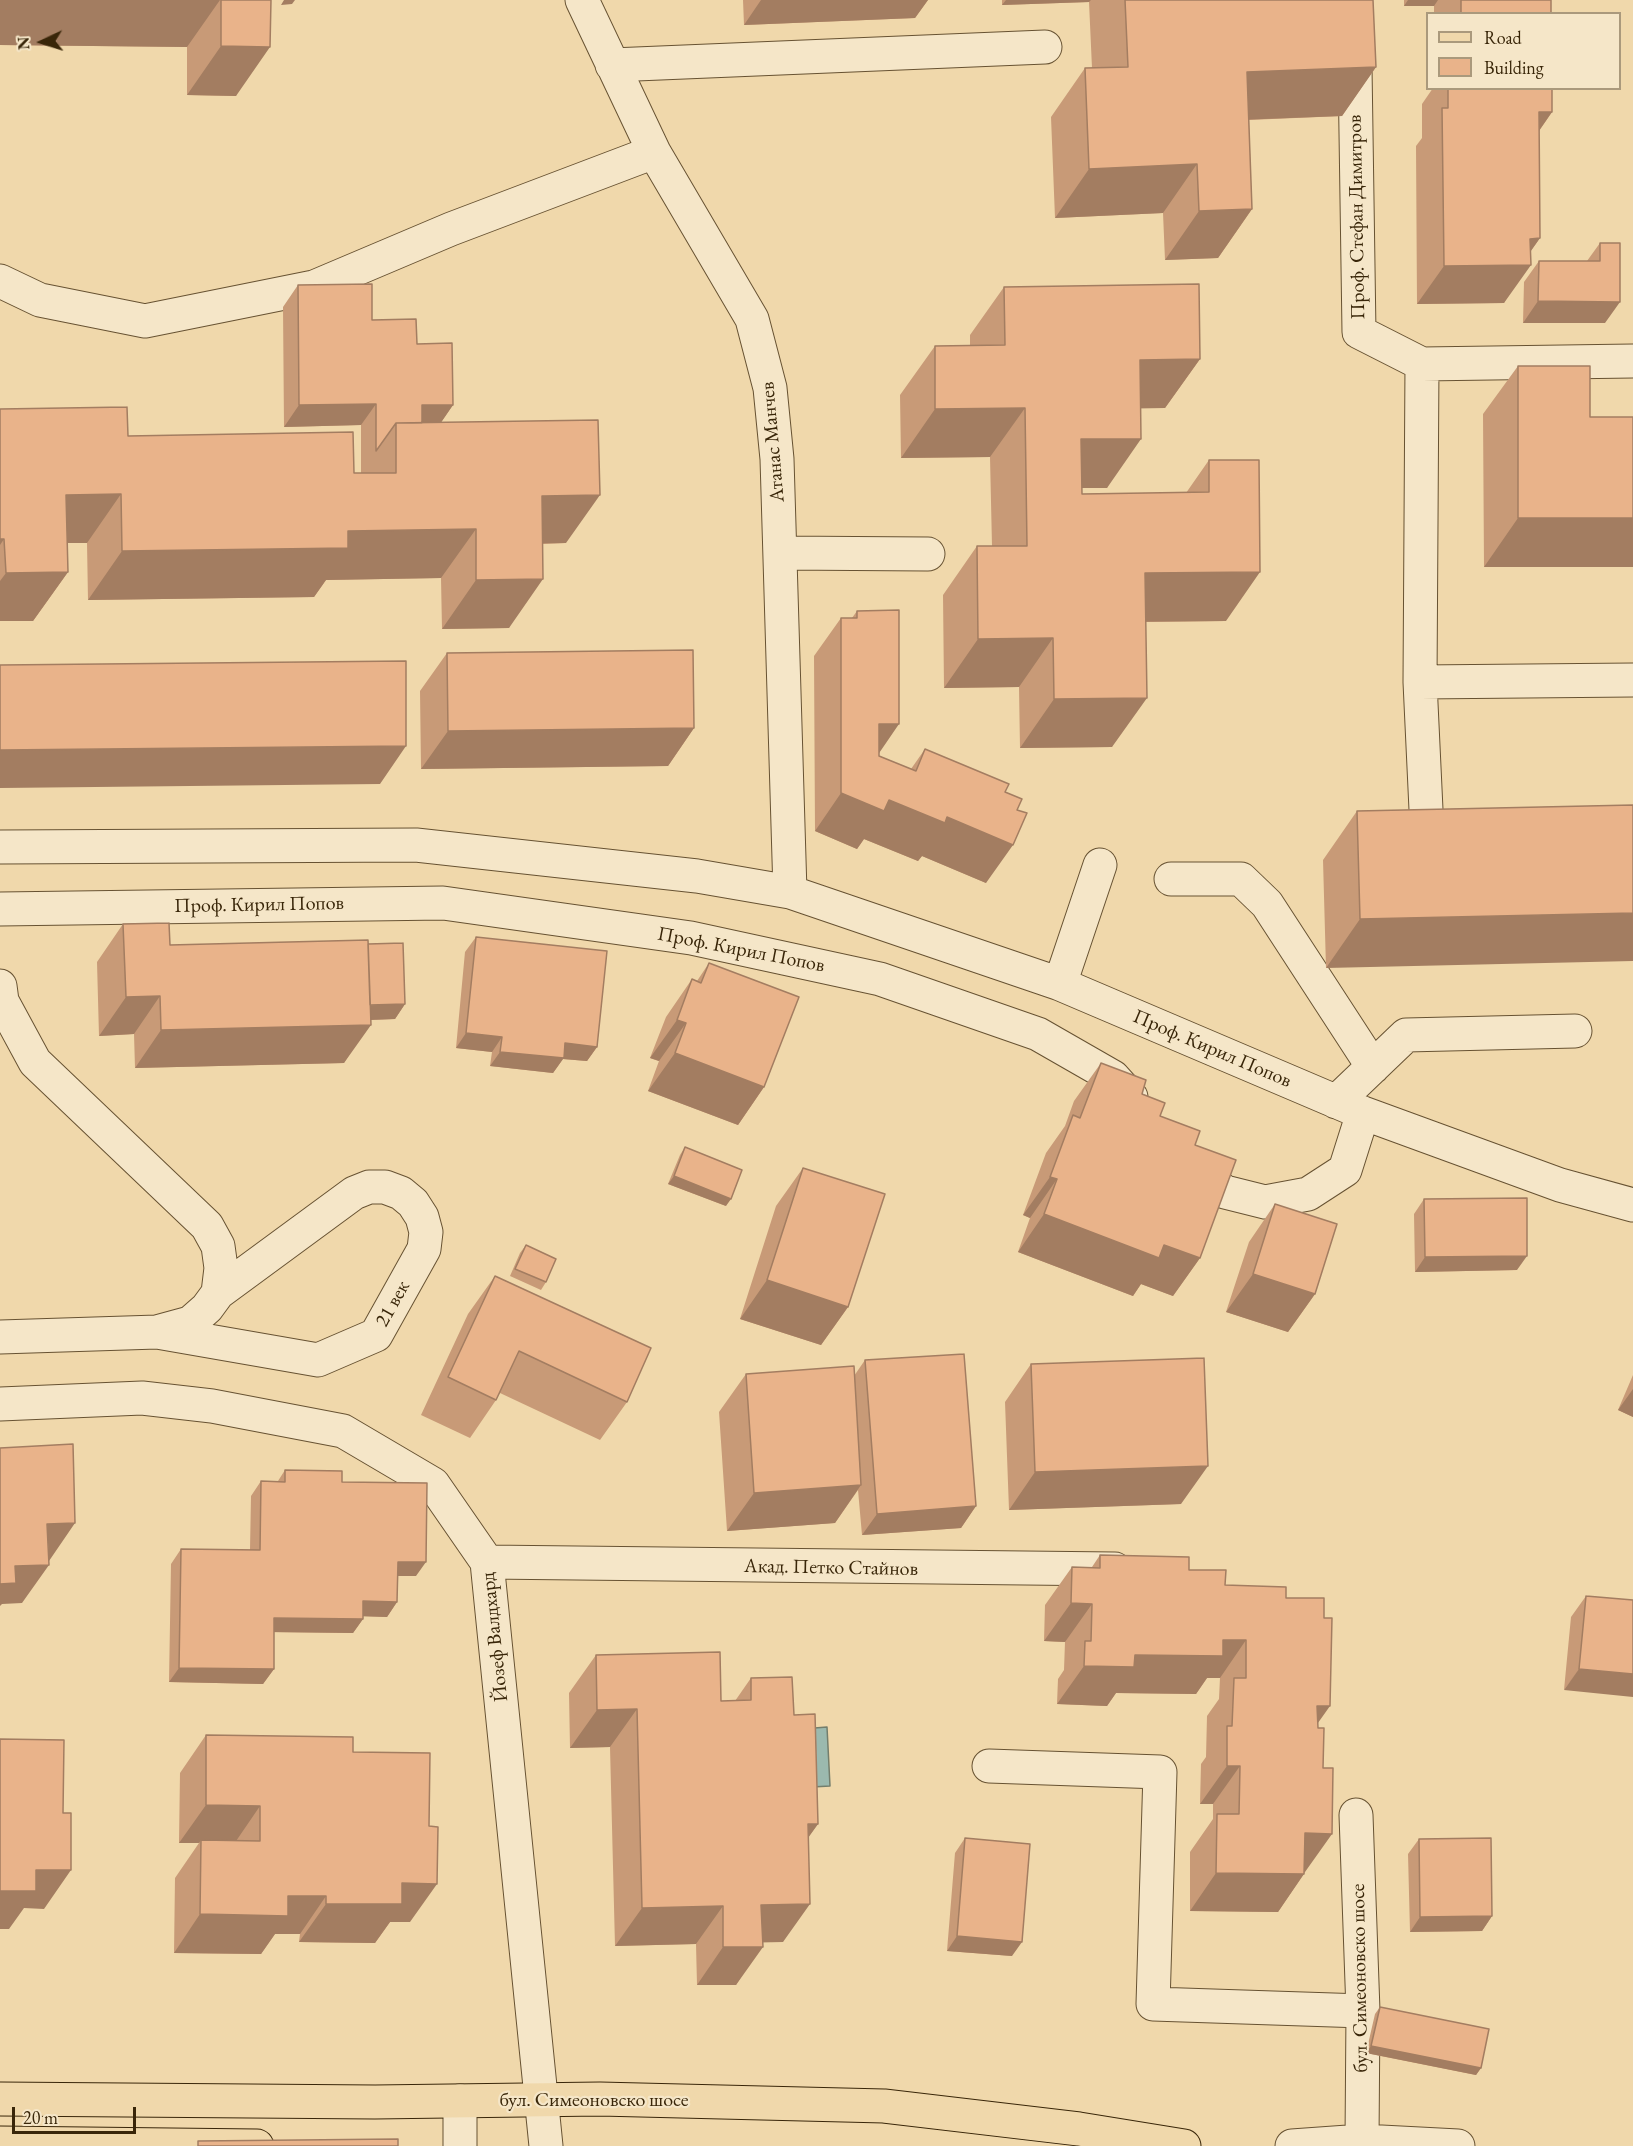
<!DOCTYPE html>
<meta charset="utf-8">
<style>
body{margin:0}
#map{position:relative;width:1633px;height:2146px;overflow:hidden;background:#f0d8ab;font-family:"EB Garamond",serif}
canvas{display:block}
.legend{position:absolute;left:1426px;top:12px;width:195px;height:78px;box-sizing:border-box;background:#f5e6c8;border:2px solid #aa997c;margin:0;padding:8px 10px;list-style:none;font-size:18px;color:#392609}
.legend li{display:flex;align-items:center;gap:12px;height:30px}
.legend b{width:30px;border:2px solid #aa997c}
.north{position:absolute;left:12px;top:12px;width:60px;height:60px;-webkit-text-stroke:4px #f5e6c8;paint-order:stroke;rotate:266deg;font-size:16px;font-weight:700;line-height:24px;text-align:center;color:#392609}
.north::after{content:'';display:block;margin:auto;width:21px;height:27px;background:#392609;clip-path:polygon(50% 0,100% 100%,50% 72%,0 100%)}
.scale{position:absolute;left:12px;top:2107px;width:124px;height:27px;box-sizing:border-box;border:3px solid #392609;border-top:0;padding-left:8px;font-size:18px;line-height:21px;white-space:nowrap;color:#392609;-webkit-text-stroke:4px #f5e6c8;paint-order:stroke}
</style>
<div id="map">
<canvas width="1633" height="2146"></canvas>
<ul class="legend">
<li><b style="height:8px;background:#f0d8ab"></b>Road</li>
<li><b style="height:16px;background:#e9b38a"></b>Building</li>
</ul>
<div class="north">N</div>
<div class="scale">20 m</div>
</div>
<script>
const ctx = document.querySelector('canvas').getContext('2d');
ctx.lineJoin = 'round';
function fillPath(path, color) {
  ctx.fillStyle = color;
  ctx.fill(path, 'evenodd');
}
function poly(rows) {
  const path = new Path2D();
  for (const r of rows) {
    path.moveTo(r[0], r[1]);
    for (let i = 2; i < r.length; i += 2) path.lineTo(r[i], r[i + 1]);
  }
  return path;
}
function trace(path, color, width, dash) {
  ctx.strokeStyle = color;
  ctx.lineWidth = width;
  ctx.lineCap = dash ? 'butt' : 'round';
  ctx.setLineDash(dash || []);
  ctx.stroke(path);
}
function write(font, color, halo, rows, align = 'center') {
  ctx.font = font + ' "EB Garamond",serif';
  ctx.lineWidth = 4.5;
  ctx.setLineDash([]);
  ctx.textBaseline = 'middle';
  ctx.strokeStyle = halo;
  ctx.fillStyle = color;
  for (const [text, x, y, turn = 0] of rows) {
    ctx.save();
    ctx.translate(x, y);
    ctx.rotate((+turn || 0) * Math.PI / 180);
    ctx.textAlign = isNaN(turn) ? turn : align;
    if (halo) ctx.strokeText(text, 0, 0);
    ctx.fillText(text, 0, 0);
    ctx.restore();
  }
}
const water = poly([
 [827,1727,830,1786,794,1788,790,1730,827,1727]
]);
const minor = poly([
 [582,0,654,152,752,319,770,388,777,459,790,892],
 [1354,0,1359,332,1422,364,1633,361],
 [612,65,1045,47],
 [0,281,40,300,145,321,314,287,451,229,654,152],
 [1422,364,1420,682,1427,831],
 [781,553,928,554],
 [1420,682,1633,680],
 [0,847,416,845,697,876,790,892,1060,984,1363,1113,1560,1185,1633,1205],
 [1171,879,1241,879,1267,904,1373,1067],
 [0,909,443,903,691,938,880,979,1038,1034,1113,1077,1131,1097],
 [1060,984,1100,865],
 [0,986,2,1001,35,1062,207,1226,218,1246,221,1268,218,1293,207,1308,190,1323,157,1332],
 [1336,1102,1406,1035,1575,1031],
 [1189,1162,1197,1172,1225,1192,1265,1202,1308,1194,1345,1170,1363,1113],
 [0,1337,157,1332,318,1360,376,1335,424,1249,426,1232,422,1217,413,1203,401,1193,385,1187,369,1187,354,1193,218,1293],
 [0,1404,142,1398,212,1406,343,1431,433,1484,487,1562,546,2146],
 [487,1562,1115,1569],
 [989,1766,1160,1772,1153,2004,1363,2011],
 [1356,1815,1363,2011,1362,2141],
 [460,2146,460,2101],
 [1292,2146,1362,2141,1458,2146]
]);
const major = poly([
 [0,2099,375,2102,600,2099,884,2106,1079,2129,1184,2146],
 [0,2143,257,2146]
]);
const wall = poly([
 [0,0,271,0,236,96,187,95,187,47,0,45],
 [743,0,928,0,915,18,744,25],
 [1002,0,1373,0,1376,67,1342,116,1249,120,1252,209,1218,258,1165,260,1163,213,1055,218,1051,117,1085,68,1092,68,1089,2,1002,5],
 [1404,0,1551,0,1551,14,1434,14,1434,6,1404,6],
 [1433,88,1552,88,1552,112,1539,131,1540,238,1530,252,1504,303,1417,304,1416,146,1422,138,1422,104],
 [1600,243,1605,323,1523,323,1524,282,1539,261,1587,261],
 [298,285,372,320,417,344,453,405,441,422,566,543,543,544,509,628,442,629,441,578,326,580,314,597,88,600,87,543,67,543,68,572,33,621,0,621,0,409,128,436,354,473,361,473,361,425,284,427,283,307],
 [1004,287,1200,359,1165,408,1141,408,1107,488,1082,488,1082,494,1186,493,1209,460,1226,621,1146,622,1112,747,1020,748,1019,687,944,688,943,595,977,546,992,546,990,457,901,458,900,395,935,346,970,346,970,335],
 [1518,366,1590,417,1633,417,1633,567,1484,567,1483,414],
 [857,611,879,756,911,769,925,749,1005,792,986,883,922,856,918,861,864,839,857,849,815,831,814,656,841,618,852,618],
 [447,653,694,728,668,766,421,769,420,691],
 [1633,805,1326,968,1323,860,1357,811],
 [123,924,170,945,368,944,405,1004,395,1019,370,1020,344,1063,135,1068,134,1034,99,1036,97,962],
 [476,937,597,1047,587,1061,563,1059,553,1073,490,1066,492,1052,456,1048,465,952],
 [709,963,764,1087,738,1125,648,1091,659,1061,650,1058,666,1017,692,979,697,981],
 [1101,1063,1142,1094,1160,1116,1195,1145,1200,1258,1173,1296,1141,1284,1133,1296,1018,1252,1030,1218,1023,1215,1046,1153,1065,1126,1074,1101],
 [685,1147,726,1206,668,1184,680,1155],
 [803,1168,848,1307,821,1345,740,1319,776,1206],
 [1424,1199,1517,1270,1415,1272,1414,1214],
 [1275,1204,1315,1294,1288,1332,1226,1312,1249,1242],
 [526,1245,546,1282,541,1290,510,1276,520,1253],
 [495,1276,627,1402,600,1440,500,1393,496,1400,470,1438,421,1415,468,1314],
 [865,1360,976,1506,961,1528,862,1535,858,1490,835,1523,727,1531,719,1412,746,1374,854,1376],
 [1031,1364,1181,1504,1009,1510,1005,1402],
 [1633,1375,1633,1417,1618,1410],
 [285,1470,342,1482,416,1576,397,1576,397,1602,387,1617,363,1616,363,1619,353,1633,274,1632,274,1669,263,1684,169,1682,171,1564,181,1549,250,1550,251,1496,261,1481,278,1481],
 [1100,1555,1189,1570,1225,1585,1286,1598,1317,1723,1305,1872,1278,1912,1190,1911,1190,1852,1213,1819,1213,1804,1200,1804,1201,1764,1206,1757,1207,1716,1219,1699,1220,1678,1207,1678,1196,1694,1116,1693,1107,1706,1057,1704,1058,1679,1064,1670,1065,1642,1044,1641,1045,1605,1072,1567,1092,1567],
 [1586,1596,1633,1600,1564,1690,1571,1617],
 [596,1655,721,1701,735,1701,751,1678,794,1715,818,1824,808,1837,783,1942,763,1942,736,1985,697,1985,696,1944,615,1946,610,1747,570,1748,569,1693],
 [206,1735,353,1752,410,1922,390,1922,375,1943,299,1942,300,1934,275,1934,261,1954,174,1953,175,1878,199,1843,179,1843,180,1773],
 [965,1838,1012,1956,947,1951,955,1853],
 [1419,1839,1492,1916,1482,1931,1410,1932,1408,1854],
 [1380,2007,1481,2068,1476,2075,1366,2053,1375,2014]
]);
const shadedWall = poly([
 [0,0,220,0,187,47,0,45],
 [284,0,295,0,292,4,281,5],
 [761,0,928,0,915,18,744,25],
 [1006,0,1091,0,1089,2,1002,5],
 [1408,0,1438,0,1434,6,1404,6],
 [221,46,270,47,236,96,187,95],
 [1376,67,1342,116,1212,121,1247,72],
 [1539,112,1552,112,1525,151],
 [1197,164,1163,213,1055,218,1089,169],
 [1252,209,1218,258,1165,260,1199,211],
 [1540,238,1521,265,1531,265,1504,303,1417,304,1444,266,1530,239],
 [1538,301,1620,302,1605,323,1523,323],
 [1200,359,1165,408,1106,409,1140,360],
 [376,404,361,425,284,427,299,405],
 [422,405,453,405,438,427,407,427],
 [1025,408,990,457,901,458,935,409],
 [1081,439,1141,439,1107,488,1047,488],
 [121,494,87,543,32,543,66,495],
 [600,495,566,543,507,544,542,496],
 [1518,518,1633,518,1633,567,1484,567],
 [476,529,441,578,326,580,314,597,88,600,122,551,348,531],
 [0,539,4,539,0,545],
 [68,572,33,621,0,621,0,581,6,573],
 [1260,572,1226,621,1111,622,1145,573],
 [543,579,509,628,442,629,476,580],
 [1053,638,1019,687,944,688,978,639],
 [1147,698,1112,747,1020,748,1054,699],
 [879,724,899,724,873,762],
 [694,728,668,766,421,769,448,731],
 [406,746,380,784,0,788,0,750],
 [841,793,889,800,947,817,1013,845,986,883,922,856,918,861,864,839,857,849,815,831],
 [1633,913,1633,961,1326,968,1360,919],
 [160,996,134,1034,99,1036,126,997],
 [405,1004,395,1019,343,1021,353,1006],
 [677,1020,686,1023,659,1061,650,1058],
 [371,1025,344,1063,135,1068,161,1030],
 [466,1033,502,1037,492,1052,456,1048],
 [565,1043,597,1047,587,1061,563,1059,553,1073,490,1066,500,1052],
 [675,1053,764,1087,738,1125,648,1091],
 [674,1176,731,1199,726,1206,668,1184],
 [1050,1177,1057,1179,1030,1218,1023,1215],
 [1044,1214,1164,1245,1200,1258,1173,1296,1141,1284,1133,1296,1018,1252],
 [1527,1256,1517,1270,1415,1272,1425,1257],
 [1253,1274,1315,1294,1288,1332,1226,1312],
 [767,1280,848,1307,821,1345,740,1319],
 [1633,1389,1633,1417,1618,1410],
 [1208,1466,1181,1504,1009,1510,1035,1472],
 [861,1485,835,1523,727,1531,754,1493],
 [976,1506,961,1528,862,1535,877,1514],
 [75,1523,49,1561,47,1524],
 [398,1562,426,1562,416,1576,387,1576],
 [49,1565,22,1603,2,1604,0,1606,0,1584,15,1566],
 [363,1601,397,1602,387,1617,353,1616],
 [1071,1603,1092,1604,1065,1642,1044,1641],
 [274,1618,363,1619,353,1633,264,1632],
 [1223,1640,1246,1640,1220,1678,1207,1678,1196,1694,1116,1693,1107,1706,1057,1704,1084,1666,1135,1655],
 [179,1668,274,1669,263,1684,169,1682],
 [1579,1669,1633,1674,1633,1697,1564,1690],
 [1317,1706,1330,1706,1303,1744],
 [637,1709,610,1747,570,1748,597,1710],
 [1227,1766,1240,1766,1213,1804,1200,1804],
 [206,1805,260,1806,234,1844,201,1840,199,1843,179,1843],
 [808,1824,818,1824,791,1862],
 [1305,1833,1332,1834,1305,1872,1279,1871],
 [36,1870,71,1870,44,1909,24,1908,9,1929,0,1929,0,1891],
 [1216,1873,1304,1874,1278,1912,1190,1911],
 [402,1883,437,1884,410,1922,390,1922,375,1943,299,1942,326,1904],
 [288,1896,326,1896,300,1934,275,1934,261,1954,174,1953,200,1914],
 [810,1904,783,1942,735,1943,761,1905],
 [723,1906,696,1944,615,1946,642,1908],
 [1492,1916,1482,1931,1410,1932,1420,1917],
 [957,1936,1022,1942,1012,1956,947,1951],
 [723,1947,763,1947,736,1985,697,1985],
 [1371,2046,1481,2068,1476,2075,1366,2053]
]);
const building = poly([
 [221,0,271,0,270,47,221,46,221,0],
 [1125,0,1373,0,1376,67,1247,72,1252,209,1199,211,1197,164,1089,169,1085,68,1128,67,1125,0],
 [1461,0,1551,0,1551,14,1461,14,1461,0],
 [1448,88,1552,88,1552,112,1539,112,1540,238,1530,239,1531,265,1444,266,1442,108,1448,108,1448,88],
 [1600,243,1620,243,1620,302,1538,301,1539,261,1600,261,1600,243],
 [372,284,372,320,416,319,417,344,452,343,453,405,422,405,422,423,396,423,376,451,376,404,299,405,298,285,372,284],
 [1199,284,1200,359,1140,360,1141,439,1081,439,1082,494,1209,492,1209,460,1259,460,1260,572,1145,573,1147,698,1054,699,1053,638,978,639,977,546,1027,546,1025,408,935,409,935,346,1005,345,1004,287,1199,284],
 [1518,366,1590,366,1590,417,1633,417,1633,518,1518,518,1518,366],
 [127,407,128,436,353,432,354,473,396,473,396,423,598,420,600,495,542,496,543,579,476,580,476,529,348,531,348,548,122,551,121,494,66,495,68,572,6,573,4,539,0,539,0,409,127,407],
 [899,610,899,724,879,724,879,756,916,771,925,749,1009,784,1005,792,1022,799,1017,810,1027,813,1013,845,947,817,945,823,889,800,884,811,841,793,841,618,857,618,857,611,899,610],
 [693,650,694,728,448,731,447,653,693,650],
 [406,661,406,746,0,750,0,665,406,661],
 [1633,805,1633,913,1360,919,1357,811,1633,805],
 [169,923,170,945,368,940,371,1025,161,1030,160,996,126,997,123,924,169,923],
 [476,937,607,951,597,1047,565,1043,564,1058,500,1052,502,1037,466,1033,476,937],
 [403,943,405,1004,370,1005,368,944,403,943],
 [709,963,799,997,764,1087,675,1053,686,1023,677,1020,692,979,701,983,709,963],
 [1101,1063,1146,1080,1142,1094,1165,1103,1160,1116,1200,1131,1195,1145,1236,1160,1200,1258,1164,1245,1159,1258,1044,1214,1057,1179,1050,1177,1073,1115,1080,1118,1101,1063],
 [685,1147,742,1170,731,1199,674,1176,685,1147],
 [803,1168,885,1194,848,1307,767,1280,803,1168],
 [1527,1198,1527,1256,1425,1257,1424,1199,1527,1198],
 [1275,1204,1337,1224,1315,1294,1253,1274,1275,1204],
 [526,1245,556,1259,546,1282,515,1269,526,1245],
 [495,1276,651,1348,627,1402,519,1351,496,1400,448,1377,495,1276],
 [964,1354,976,1506,877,1514,865,1360,964,1354],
 [1204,1358,1208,1466,1035,1472,1031,1364,1204,1358],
 [854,1366,861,1485,754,1493,746,1374,854,1366],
 [73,1444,75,1523,47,1524,49,1565,15,1566,16,1583,0,1584,0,1448,73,1444],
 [285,1470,342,1471,342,1482,427,1483,426,1562,398,1562,397,1602,363,1601,363,1619,274,1618,274,1669,179,1668,181,1549,260,1550,261,1481,285,1482,285,1470],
 [1100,1555,1189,1557,1189,1570,1226,1570,1225,1585,1286,1587,1286,1598,1324,1598,1324,1618,1332,1618,1330,1706,1317,1706,1318,1728,1324,1728,1323,1768,1333,1768,1332,1834,1305,1833,1304,1874,1216,1873,1217,1814,1239,1814,1240,1766,1227,1766,1227,1726,1232,1726,1234,1678,1246,1678,1246,1640,1223,1640,1223,1656,1135,1655,1134,1667,1084,1666,1085,1641,1091,1641,1092,1604,1071,1603,1072,1567,1100,1568,1100,1555],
 [1586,1596,1633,1600,1633,1674,1579,1669,1586,1596],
 [720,1652,721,1701,751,1700,751,1678,792,1677,794,1715,815,1714,818,1824,808,1824,810,1904,761,1905,763,1947,723,1947,723,1906,642,1908,637,1709,597,1710,596,1655,720,1652],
 [206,1735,353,1737,353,1752,430,1753,429,1826,438,1827,437,1884,402,1883,402,1904,326,1904,326,1896,288,1896,288,1916,200,1914,201,1840,260,1841,260,1806,206,1805,206,1735],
 [0,1739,64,1740,63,1813,71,1813,71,1870,36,1870,36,1891,0,1891,0,1739],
 [965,1838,1030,1844,1022,1942,957,1936,965,1838],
 [1491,1838,1492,1916,1420,1917,1419,1839,1491,1838],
 [1380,2007,1489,2029,1481,2068,1371,2046,1380,2007],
 [398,2139,398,2146,198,2146,198,2141,398,2139]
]);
const streetNames = [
 ["Проф. Стефан Димитров",1357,217,-91],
 ["Атанас Манчев",773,442,-95],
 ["Проф. Кирил Попов",259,905,-1],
 ["Проф. Кирил Попов",741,950,11],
 ["Проф. Кирил Попов",1212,1049,23],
 ["21 век",393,1304,-61],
 ["Акад. Петко Стайнов",831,1568,1],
 ["Йозеф Валдхард",495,1637,-96],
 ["бул. Симеоновско шосе",1360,1978,-91],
 ["бул. Симеоновско шосе",594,2101]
];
fillPath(water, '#9bb9ae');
trace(water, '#747e6c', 1.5);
trace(minor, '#675232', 35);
trace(major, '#392609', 35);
trace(minor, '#f5e6c8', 33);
trace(major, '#f0d8ab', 33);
fillPath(wall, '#c89a77');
fillPath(shadedWall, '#a37d61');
fillPath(building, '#e9b38a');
trace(building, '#a37d61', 1.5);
write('20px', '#392609', '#f5e6c8', streetNames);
</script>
